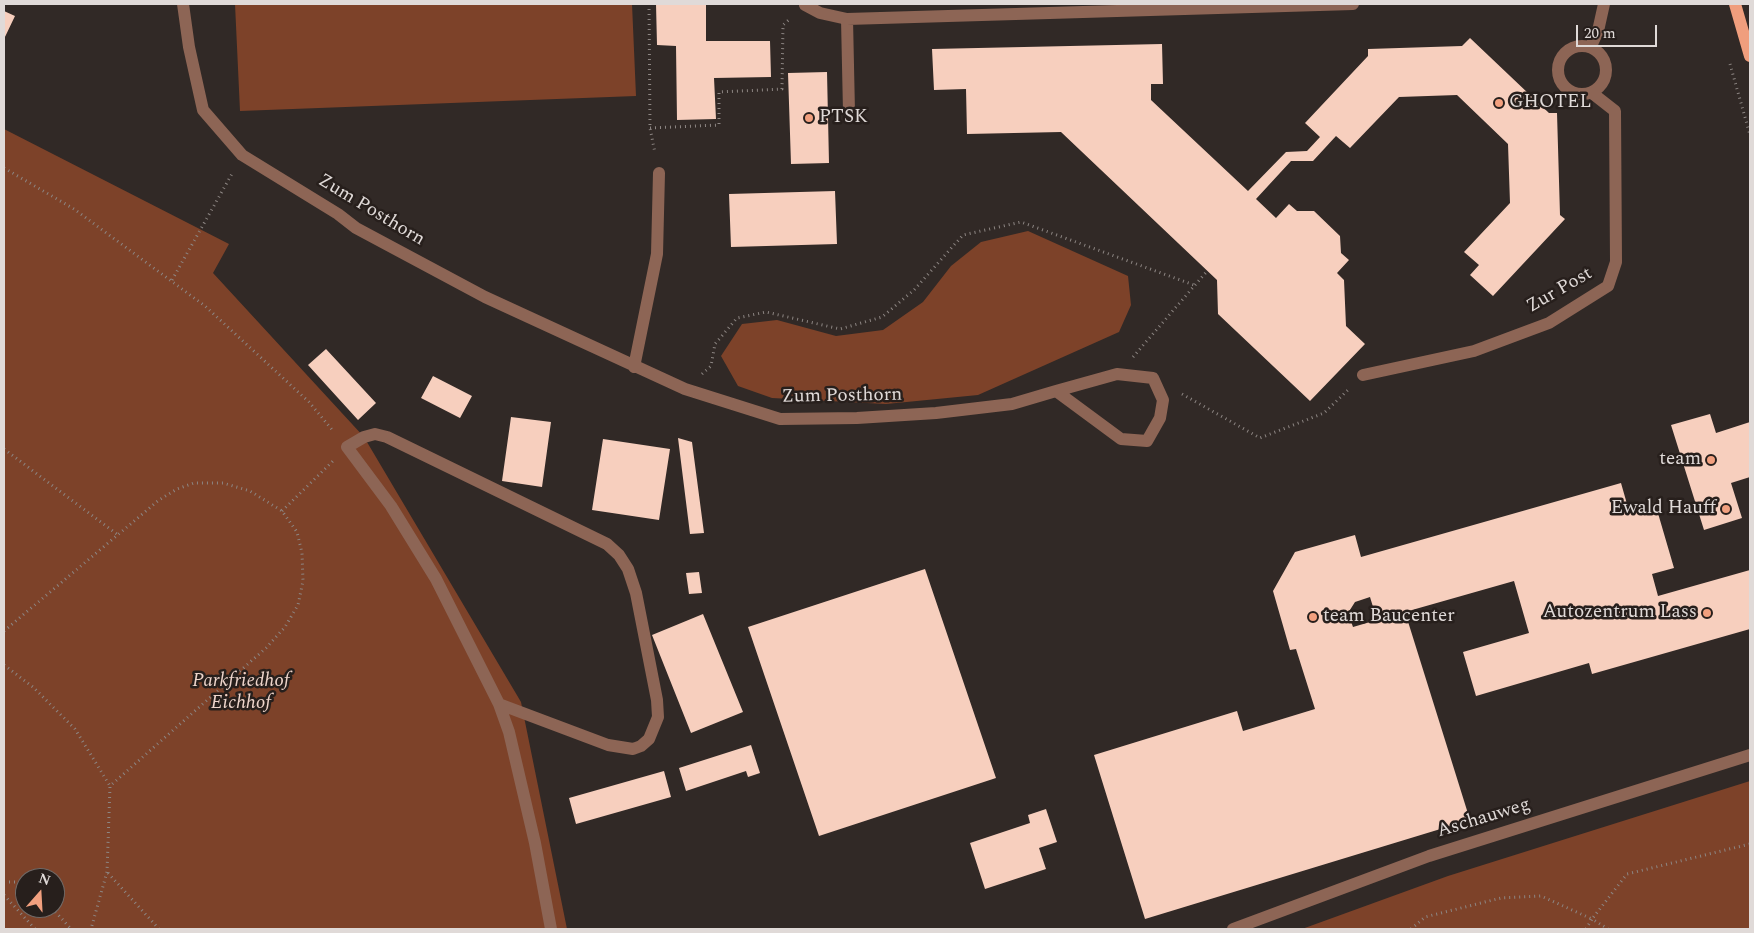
<!DOCTYPE html>
<style>
body{margin:0}
#map{position:relative;width:1754px;height:933px;overflow:hidden;background:#312926;font-family:Spectral,serif}
canvas{display:block}
.frame{position:absolute;inset:0;border:5px solid #e0dad8;pointer-events:none}
.north{position:absolute;left:15px;top:868px;width:50px;height:50px;box-sizing:border-box;background:#271f1c;border:1px solid #716a67;border-radius:50%;rotate:19deg;font-size:14px;font-weight:700;line-height:20px;text-align:center;color:#e0dad8}
.north::after{content:'';display:block;margin:auto;width:18px;height:22px;background:#f2a07f;clip-path:polygon(50% 0,100% 100%,50% 72%,0 100%)}
.scale{position:absolute;left:1576px;top:25px;width:81px;height:22px;box-sizing:border-box;border:2px solid #e0dad8;border-top:0;padding-left:6px;font-size:15px;line-height:18px;white-space:nowrap;color:#e0dad8;-webkit-text-stroke:4px #271f1c;paint-order:stroke}
</style>
<div id="map">
<canvas width="1754" height="933"></canvas>
<div class="frame"></div>
<div class="north">N</div>
<div class="scale">20 m</div>
</div>
<script>
const ctx = document.querySelector('canvas').getContext('2d');
ctx.lineJoin = 'round';
function fillPath(path, color) {
  ctx.fillStyle = color;
  ctx.fill(path, 'evenodd');
}
function poly(rows) {
  const path = new Path2D();
  for (const r of rows) {
    if (r.length === 3) {
      path.moveTo(r[0] + r[2], r[1]);
      path.arc(r[0], r[1], r[2], 0, 2 * Math.PI);
      continue;
    }
    path.moveTo(r[0], r[1]);
    for (let i = 2; i < r.length; i += 2) path.lineTo(r[i], r[i + 1]);
  }
  return path;
}
function trace(path, color, width, dash) {
  ctx.strokeStyle = color;
  ctx.lineWidth = width;
  ctx.lineCap = dash ? 'butt' : 'round';
  ctx.setLineDash(dash || []);
  ctx.stroke(path);
}
function write(font, color, halo, rows, align = 'center') {
  ctx.font = font + ' Spectral,serif';
  ctx.lineWidth = 5;
  ctx.setLineDash([]);
  ctx.textBaseline = 'middle';
  ctx.strokeStyle = halo;
  ctx.fillStyle = color;
  for (const [text, x, y, turn = 0] of rows) {
    ctx.save();
    ctx.translate(x, y);
    ctx.rotate((+turn || 0) * Math.PI / 180);
    ctx.textAlign = isNaN(turn) ? turn : align;
    if (halo) ctx.strokeText(text, 0, 0);
    ctx.fillText(text, 0, 0);
    ctx.restore();
  }
}
const green = poly([
 [235,4,632,4,636,96,240,111],
 [4,129,229,244,213,273,364,437,521,702,567,929,4,929],
 [25,878,55,878,55,908,25,908],
 [1028,231,1128,276,1131,305,1119,332,978,395,886,404,772,398,738,386,721,356,742,324,777,320,836,336,883,330,923,302,951,266,981,242],
 [1750,781,1750,929,1302,929,1448,876]
]);
const building = poly([
 [656,4,706,4,706,41,770,41,771,77,714,78,716,119,677,120,676,46,657,45],
 [4,11,15,16,4,39],
 [1470,38,1549,113,1557,113,1560,215,1565,219,1493,296,1470,275,1479,265,1464,252,1510,203,1508,144,1457,95,1399,97,1350,148,1336,136,1313,161,1291,161,1256,199,1276,218,1289,204,1297,211,1314,211,1340,236,1341,253,1349,260,1337,273,1344,280,1346,326,1365,344,1310,401,1218,314,1217,280,1061,132,967,134,966,89,934,90,932,49,1162,44,1163,84,1151,84,1151,100,1248,191,1286,152,1307,151,1320,137,1305,123,1368,56,1368,49,1462,46],
 [827,72,829,163,791,164,788,73],
 [835,191,837,244,731,247,729,194],
 [326,349,376,403,358,420,308,365],
 [433,376,472,396,460,418,421,398],
 [1710,414,1716,433,1750,422,1750,477,1731,483,1742,518,1704,530,1671,425],
 [511,417,551,422,542,487,502,481],
 [678,438,692,442,704,533,690,534],
 [603,439,670,449,659,520,592,510],
 [1621,483,1629,511,1655,503,1674,568,1652,574,1658,596,1750,570,1750,629,1592,674,1589,663,1476,696,1463,652,1529,633,1514,581,1405,612,1470,820,1145,919,1094,755,1237,711,1243,731,1315,709,1296,649,1290,650,1273,591,1295,552,1355,535,1361,557],
 [1370,597,1377,620,1353,627,1348,613,1355,602],
 [925,569,996,778,819,836,748,627],
 [699,572,702,593,689,594,686,573],
 [703,614,743,712,691,733,652,635],
 [751,745,760,773,748,777,746,771,686,791,679,768],
 [664,771,671,797,576,824,569,798],
 [1046,809,1057,842,1039,848,1046,869,985,889,970,843,1030,823,1028,815]
]);
const path = poly([
 [649,4,650,128,655,153],
 [1730,64,1750,135],
 [650,128,719,125,719,92,782,89,783,25,791,18],
 [4,168,74,209,205,306,309,402,334,432],
 [172,280,233,172],
 [1133,357,1208,270],
 [702,374,711,366,715,344,737,318,766,312,840,329,882,317,914,290,963,235,1021,222,1194,285],
 [1182,394,1260,438,1324,413,1350,388],
 [4,449,118,535],
 [282,511,334,460],
 [4,631,159,500,177,489,194,483,223,483,250,491,282,511,297,532,302,553,303,581,298,605,285,627,266,648,110,786,107,872,91,929],
 [4,665,33,687,75,729,110,786],
 [108,873,159,929],
 [4,882,25,882],
 [4,895,35,929],
 [52,908,71,929],
 [1411,929,1425,917,1501,898,1541,896,1592,919,1627,874,1750,844],
 [1586,929,1592,919,1608,929]
]);
const minor = poly([
 [183,4,189,47,203,110,242,155,338,214,356,228,485,297,685,389,780,419,857,418,936,413,1012,404,1056,391,1117,374,1153,378,1163,400,1160,418,1147,441,1121,439,1056,391],
 [805,5,820,13,847,19,1353,4],
 [847,19,849,112],
 [1582,70,24],
 [1591,46,1598,31,1604,4],
 [634,367,657,254,659,173],
 [1363,375,1474,351,1549,323,1608,286,1616,262,1615,111,1592,93],
 [499,704,608,745,633,749,641,746,649,739,658,717,657,700,636,593,628,569,619,555,607,544,387,437,375,434,364,437,347,447,391,506,436,579,499,704,509,732,535,843,551,929],
 [1233,929,1429,856,1750,755]
]);
const major = poly([
 [1735,4,1750,56]
]);
const markers = [
 [1499,103,5,"#f2a07f"],
 [809,118,5,"#f2a07f"],
 [1711,460,5,"#f2a07f"],
 [1726,509,5,"#f2a07f"],
 [1707,613,5,"#f2a07f"],
 [1313,617,5,"#f2a07f"]
];
const poiNames = [
 ["GHOTEL",1509,103],
 ["PTSK",819,118],
 ["team",1701,460,"right"],
 ["Ewald Hauff",1716,509,"right"],
 ["Autozentrum Lass",1697,613,"right"],
 ["team Baucenter",1323,617]
];
const streetNames = [
 ["Zum Posthorn",371,211,31],
 ["Zur Post",1560,291,-30],
 ["Zum Posthorn",842,397,-1],
 ["Aschauweg",1484,819,-17]
];
const parkNames = [
 ["Parkfriedhof",241,682],
 ["Eichhof",241,704]
];
fillPath(green, '#7d4229');
fillPath(building, '#f7cfbe');
trace(path, '#8d8683', 3, [1, 4]);
trace(minor, '#8d6555', 12);
trace(major, '#f09e7d', 12);
for (const [x, y, r, color] of markers) {
  const dot = new Path2D();
  dot.arc(x, y, r, 0, 2 * Math.PI);
  ctx.fillStyle = color;
  ctx.fill(dot);
  trace(dot, '#271f1c', 2);
}
write('19px', '#e0dad8', '#271f1c', poiNames, 'left');
write('19px', '#e0dad8', '#271f1c', streetNames);
write('italic 19px', '#eed5cb', '#271f1c', parkNames);
</script>
